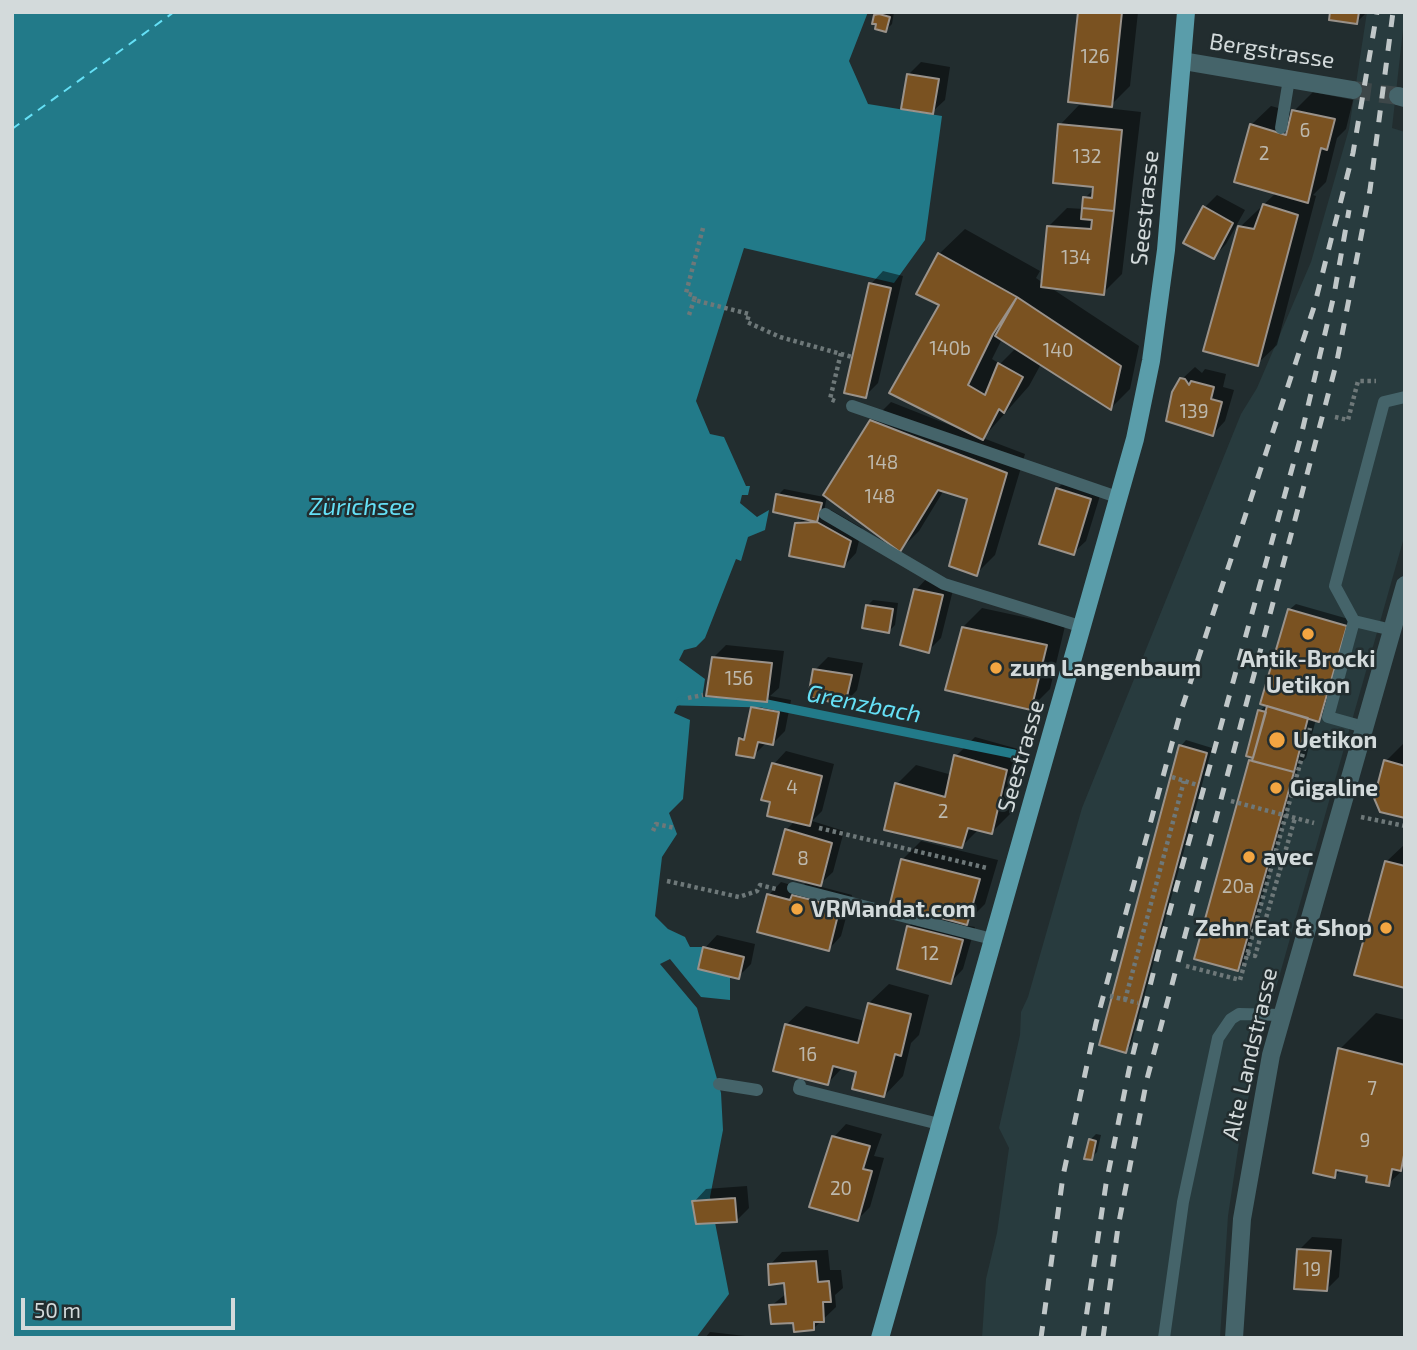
<!DOCTYPE html>
<meta charset="utf-8">
<style>
body{margin:0}
#map{position:relative;width:1417px;height:1350px;overflow:hidden;background:#222d2f;font-family:"Exo 2",sans-serif}
canvas{display:block}
.frame{position:absolute;inset:0;border:14px solid #d3dadb;pointer-events:none}
.scale{position:absolute;left:21px;top:1298px;width:214px;height:32px;box-sizing:border-box;border:4px solid #d3dadb;border-top:0;padding-left:9px;font-size:21px;line-height:24px;white-space:nowrap;color:#d3dadb;-webkit-text-stroke:5px #222d2f;paint-order:stroke}
</style>
<div id="map">
<canvas width="1417" height="1350"></canvas>
<div class="frame"></div>
<div class="scale">50 m</div>
</div>
<script>
const ctx = document.querySelector('canvas').getContext('2d');
ctx.lineJoin = 'round';
function fillPath(path, color) {
  ctx.fillStyle = color;
  ctx.fill(path, 'evenodd');
}
function poly(rows) {
  const path = new Path2D();
  for (const r of rows) {
    path.moveTo(r[0], r[1]);
    for (let i = 2; i < r.length; i += 2) path.lineTo(r[i], r[i + 1]);
  }
  return path;
}
function trace(path, color, width, dash) {
  ctx.strokeStyle = color;
  ctx.lineWidth = width;
  ctx.lineCap = dash ? 'butt' : 'round';
  ctx.setLineDash(dash || []);
  ctx.stroke(path);
}
function write(font, color, halo, rows, align = 'center') {
  ctx.font = font + ' "Exo 2",sans-serif';
  ctx.lineWidth = 5;
  ctx.setLineDash([]);
  ctx.textBaseline = 'middle';
  ctx.strokeStyle = halo;
  ctx.fillStyle = color;
  for (const [text, x, y, turn = 0] of rows) {
    ctx.save();
    ctx.translate(x, y);
    ctx.rotate((+turn || 0) * Math.PI / 180);
    ctx.textAlign = isNaN(turn) ? turn : align;
    if (halo) ctx.strokeText(text, 0, 0);
    ctx.fillText(text, 0, 0);
    ctx.restore();
  }
}
const built = poly([
 [1367,12,1405,12,1392,128,1405,132,1405,534,1260,1044,1240,1136,1228,1216,1220,1338,982,1338,986,1279,997,1233,1009,1148,999,1128,1020,1035,1021,1012,1028,997,1082,808,1241,414,1257,388,1311,262,1349,129]
]);
const water = poly([
 [12,12,868,12,849,61,868,104,942,116,925,240,894,283,744,248,696,401,710,434,724,437,746,486,750,486,748,495,742,495,740,503,757,517,769,510,765,530,748,537,741,561,736,559,705,638,696,647,684,650,679,660,705,679,702,699,677,706,674,713,690,720,683,799,669,813,677,834,662,857,655,916,668,929,685,937,690,947,703,947,698,969,730,977,730,1000,701,997,670,959,660,964,697,1008,721,1093,723,1130,710,1197,729,1294,696,1338,12,1338]
]);
const shadow = poly([
 [879,12,894,12,892,24,886,30,875,16],
 [1079,12,1138,12,1130,86,1111,105],
 [1332,12,1367,12,1357,22],
 [921,62,950,67,945,100,932,112,908,75],
 [1313,92,1353,100,1346,129,1337,138,1326,182,1313,195,1316,196,1277,345,1257,364,1240,227,1277,192,1251,125,1271,106,1293,112],
 [1079,105,1141,112,1122,274,1103,293,1048,286,1139,346,1130,389,1111,408,1041,364,1029,386,983,438,1025,454,995,555,976,574,970,498,944,490,919,531,900,550,827,496,824,511,831,510,862,528,856,553,844,566,797,524,804,517,778,495,784,489,824,497,871,422,891,402,957,428,942,304,939,254,965,229,1040,271,1036,278,1043,283,1048,227,1067,208,1084,209,1085,198,1097,186,1060,125],
 [1002,339,1016,348,1000,364,992,359],
 [1217,195,1245,210,1226,244,1214,257,1205,207],
 [883,271,903,276,878,383,865,396,871,284],
 [1195,367,1202,373,1205,369,1226,374,1223,387,1234,390,1225,421,1213,434,1182,379],
 [1070,476,1103,486,1086,541,1073,553,1057,489],
 [928,577,955,582,941,638,928,651,916,590],
 [873,600,898,603,895,625,889,631,867,606],
 [1296,604,1352,620,1325,714,1316,719,1306,758,1299,765,1244,964,1238,969,1250,761,1255,756,1260,711,1267,704,1262,703,1290,609],
 [982,608,1065,626,1050,689,1031,708,963,627],
 [726,645,784,651,779,688,770,696,791,700,785,731,773,743,767,742,753,756,740,739,748,732,752,708,761,700,714,657],
 [828,657,863,663,857,690,845,703,815,670],
 [975,737,1025,751,1011,813,992,832,979,829,962,846,897,784,916,765,952,775,956,756],
 [1186,740,1212,748,1131,1045,1126,1051,1181,746],
 [1405,742,1405,817,1386,761],
 [786,751,834,764,822,811,812,821,844,831,833,872,818,886,852,895,841,936,829,949,769,895,781,882,801,888,808,881,786,830,795,821,774,764],
 [921,841,998,860,985,904,964,925,975,927,963,969,951,982,908,927,921,915,947,921,948,918,902,860],
 [1405,844,1405,986,1356,974,1387,861],
 [717,935,755,944,751,964,738,977,705,948],
 [889,984,929,995,919,1035,911,1043,903,1076,884,1096,858,1071,843,1067,828,1083,786,1025,806,1006,865,1021,869,1003],
 [1376,1013,1405,1020,1405,1168,1388,1184,1369,1175,1342,1169,1335,1176,1340,1049],
 [846,1124,882,1134,874,1156,884,1158,870,1207,858,1219,834,1137],
 [1096,1134,1101,1135,1097,1152,1091,1158,1090,1140],
 [747,1186,749,1208,737,1220,694,1202,706,1189],
 [1312,1237,1342,1239,1339,1277,1327,1289,1299,1250],
 [828,1250,830,1270,841,1270,843,1288,835,1295,836,1307,813,1329,771,1306,787,1293,786,1281,770,1265,782,1252],
 [710,1332,754,1337,753,1338,705,1338]
]);
const stream = poly([
 [681,701,762,703,1014,754]
]);
const ferry = poly([
 [12,129,174,12]
]);
const building = poly([
 [1078,12,1122,12,1112,107,1068,102,1078,12],
 [1330,12,1359,12,1357,24,1329,20,1330,12],
 [879,14,890,17,886,32,875,29,876,24,872,24,874,15,879,14],
 [907,74,939,79,933,114,901,109,907,74],
 [1292,110,1335,119,1327,150,1321,148,1308,203,1234,182,1250,124,1286,135,1292,110],
 [1058,124,1122,130,1114,211,1082,208,1083,197,1092,198,1093,187,1053,183,1058,124],
 [1263,204,1298,215,1258,366,1203,351,1238,226,1254,229,1263,204],
 [1203,206,1233,223,1214,259,1183,243,1203,206],
 [1082,208,1114,211,1104,295,1041,287,1047,226,1091,229,1092,220,1081,219,1082,208],
 [938,253,1017,297,993,334,968,385,985,395,998,363,1023,377,1004,413,999,409,983,440,889,393,939,305,916,294,938,253],
 [869,283,891,288,866,398,844,393,869,283],
 [1017,297,1121,366,1111,410,995,336,1017,297],
 [1180,378,1185,379,1189,385,1191,381,1214,387,1211,399,1222,402,1213,436,1166,421,1172,392,1180,378],
 [870,420,1007,473,977,576,949,566,967,499,938,490,900,552,823,495,870,420],
 [1056,488,1091,499,1074,555,1039,544,1056,488],
 [776,494,822,503,817,522,773,512,776,494],
 [817,522,851,541,844,567,789,556,795,523,817,522],
 [914,589,943,595,929,653,900,645,914,589],
 [866,605,893,609,889,633,862,628,866,605],
 [1288,609,1347,626,1319,722,1260,704,1288,609],
 [962,627,1047,645,1031,710,945,690,962,627],
 [712,657,772,663,767,702,706,696,712,657],
 [813,669,852,675,845,705,808,697,813,669],
 [1267,706,1308,718,1294,772,1252,761,1267,706],
 [751,707,779,712,773,745,758,742,754,758,736,755,739,738,744,740,751,707],
 [1258,710,1266,712,1253,758,1246,756,1258,710],
 [1179,745,1207,753,1126,1053,1099,1045,1179,745],
 [954,755,1007,770,992,834,968,828,962,848,884,830,895,783,945,797,954,755],
 [1249,760,1294,772,1238,971,1194,959,1249,760],
 [1384,760,1405,766,1405,818,1380,812,1374,798,1384,760],
 [772,763,822,776,810,826,767,816,770,802,761,800,772,763],
 [785,829,832,843,821,886,773,874,785,829],
 [901,859,980,879,967,925,890,904,901,859],
 [1385,861,1405,866,1405,988,1354,975,1385,861],
 [767,894,790,900,792,895,840,907,829,951,757,932,767,894],
 [907,926,963,940,951,984,897,969,907,926],
 [703,947,744,957,739,979,698,969,703,947],
 [868,1003,911,1014,901,1056,895,1054,884,1097,852,1089,856,1072,833,1066,828,1085,773,1071,785,1024,858,1043,868,1003],
 [1338,1048,1405,1065,1405,1150,1401,1171,1392,1169,1389,1186,1366,1182,1367,1176,1336,1170,1335,1178,1313,1173,1338,1048],
 [832,1136,870,1146,863,1169,872,1171,858,1221,809,1207,832,1136],
 [1089,1139,1096,1141,1092,1160,1084,1159,1089,1139],
 [735,1198,737,1222,696,1224,692,1201,735,1198],
 [1297,1249,1331,1251,1327,1291,1294,1289,1297,1249],
 [816,1261,818,1282,829,1281,831,1302,823,1302,824,1322,814,1322,814,1330,794,1332,793,1323,771,1324,769,1305,786,1304,784,1283,769,1285,768,1264,816,1261]
]);
const tertiaryTunnel = poly([
 [1353,90,1398,96]
]);
const path = poly([
 [703,228,686,293,695,296,694,300,749,314,747,322,780,337,852,357],
 [689,315,694,300],
 [835,401,830,399,841,353],
 [1335,417,1348,420,1358,381,1376,381],
 [688,698,703,695],
 [1172,777,1197,785],
 [1231,801,1314,823],
 [1361,817,1405,826],
 [819,828,987,868],
 [653,831,656,824,675,828],
 [667,881,739,897,757,891,760,885,776,889],
 [1247,953,1255,956,1295,818],
 [1186,966,1240,980,1310,728],
 [1110,996,1138,1003],
 [1125,1000,1184,781]
]);
const service = poly([
 [1281,128,1289,79],
 [852,406,1120,498],
 [825,514,944,584,1083,627],
 [1354,621,1392,630],
 [1364,727,1328,717,1354,621,1335,586,1384,402,1405,397],
 [793,888,992,939],
 [719,1084,757,1090],
 [800,1085,799,1089,939,1124],
 [1164,1338,1183,1202,1218,1038,1231,1019,1239,1014,1282,1015]
]);
const minor = poly([
 [1234,1338,1242,1219,1271,1055,1405,585]
]);
const tertiary = poly([
 [1183,61,1353,90],
 [1398,96,1405,98]
]);
const primary = poly([
 [880,1338,1135,439,1151,361,1166,250,1186,12]
]);
const rail = poly([
 [1041,1338,1063,1176,1096,1023,1180,714,1314,307,1353,153,1377,12],
 [1083,1338,1106,1184,1129,1070,1159,950,1301,436,1334,295,1349,210],
 [1103,1338,1118,1227,1147,1079,1337,361,1370,190,1393,12]
]);
const markers = [
 [1308,634,7,"#f2a541"],
 [996,668,7,"#f2a541"],
 [1277,740,9,"#f2a541"],
 [1276,788,7,"#f2a541"],
 [1249,857,7,"#f2a541"],
 [797,909,7,"#f2a541"],
 [1386,928,7,"#f2a541"]
];
const numberNames = [
 ["126",1095,57],
 ["6",1305,131],
 ["2",1264,154],
 ["132",1087,157],
 ["134",1076,258],
 ["140b",950,349],
 ["140",1058,351],
 ["139",1194,412],
 ["148",883,463],
 ["148",880,497],
 ["156",739,679],
 ["4",792,788],
 ["2",943,812],
 ["8",803,859],
 ["20a",1238,887],
 ["12",930,954],
 ["16",808,1055],
 ["7",1372,1089],
 ["9",1365,1141],
 ["20",841,1189],
 ["19",1312,1270]
];
const streetNames = [
 ["Bergstrasse",1272,51,9],
 ["Seestrasse",1145,208,-84],
 ["Seestrasse",1021,756,-74],
 ["Alte Landstrasse",1250,1054,-77]
];
const poiNames = [
 ["Antik-Brocki",1308,659,"center"],
 ["Uetikon",1308,685,"center"],
 ["zum Langenbaum",1010,668],
 ["Uetikon",1293,740],
 ["Gigaline",1290,788],
 ["avec",1263,857],
 ["VRMandat.com",811,909],
 ["Zehn Eat & Shop",1372,928,"right"]
];
const waterNames = [
 ["Zürichsee",362,507],
 ["Grenzbach",864,704,11]
];
fillPath(built, '#283b3e');
fillPath(water, '#227a89');
fillPath(shadow, '#0007');
trace(stream, '#227a89', 9);
trace(ferry, '#65e0f6', 2, [9, 7]);
fillPath(building, '#7a5221');
trace(building, '#9a928a', 2);
trace(tertiaryTunnel, '#3d4749', 18, [18, 9]);
trace(path, '#6e7879', 4.5, [3.5, 3.5]);
trace(service, '#45646a', 12);
trace(minor, '#45646a', 18);
trace(tertiary, '#45646a', 18);
trace(primary, '#5a9daa', 18);
trace(rail, '#c0c7c8', 5, [12, 12]);
for (const [x, y, r, color] of markers) {
  const dot = new Path2D();
  dot.arc(x, y, r, 0, 2 * Math.PI);
  ctx.fillStyle = color;
  ctx.fill(dot);
  trace(dot, '#222d2f', 2.5);
}
write('19px', '#bdb8ac', null, numberNames);
write('23px', '#d3dadb', '#222d2f', streetNames);
write('bold 23px', '#d3dadb', '#222d2f', poiNames, 'left');
write('italic 24px', '#65e0f6', '#222d2f', waterNames);
</script>
